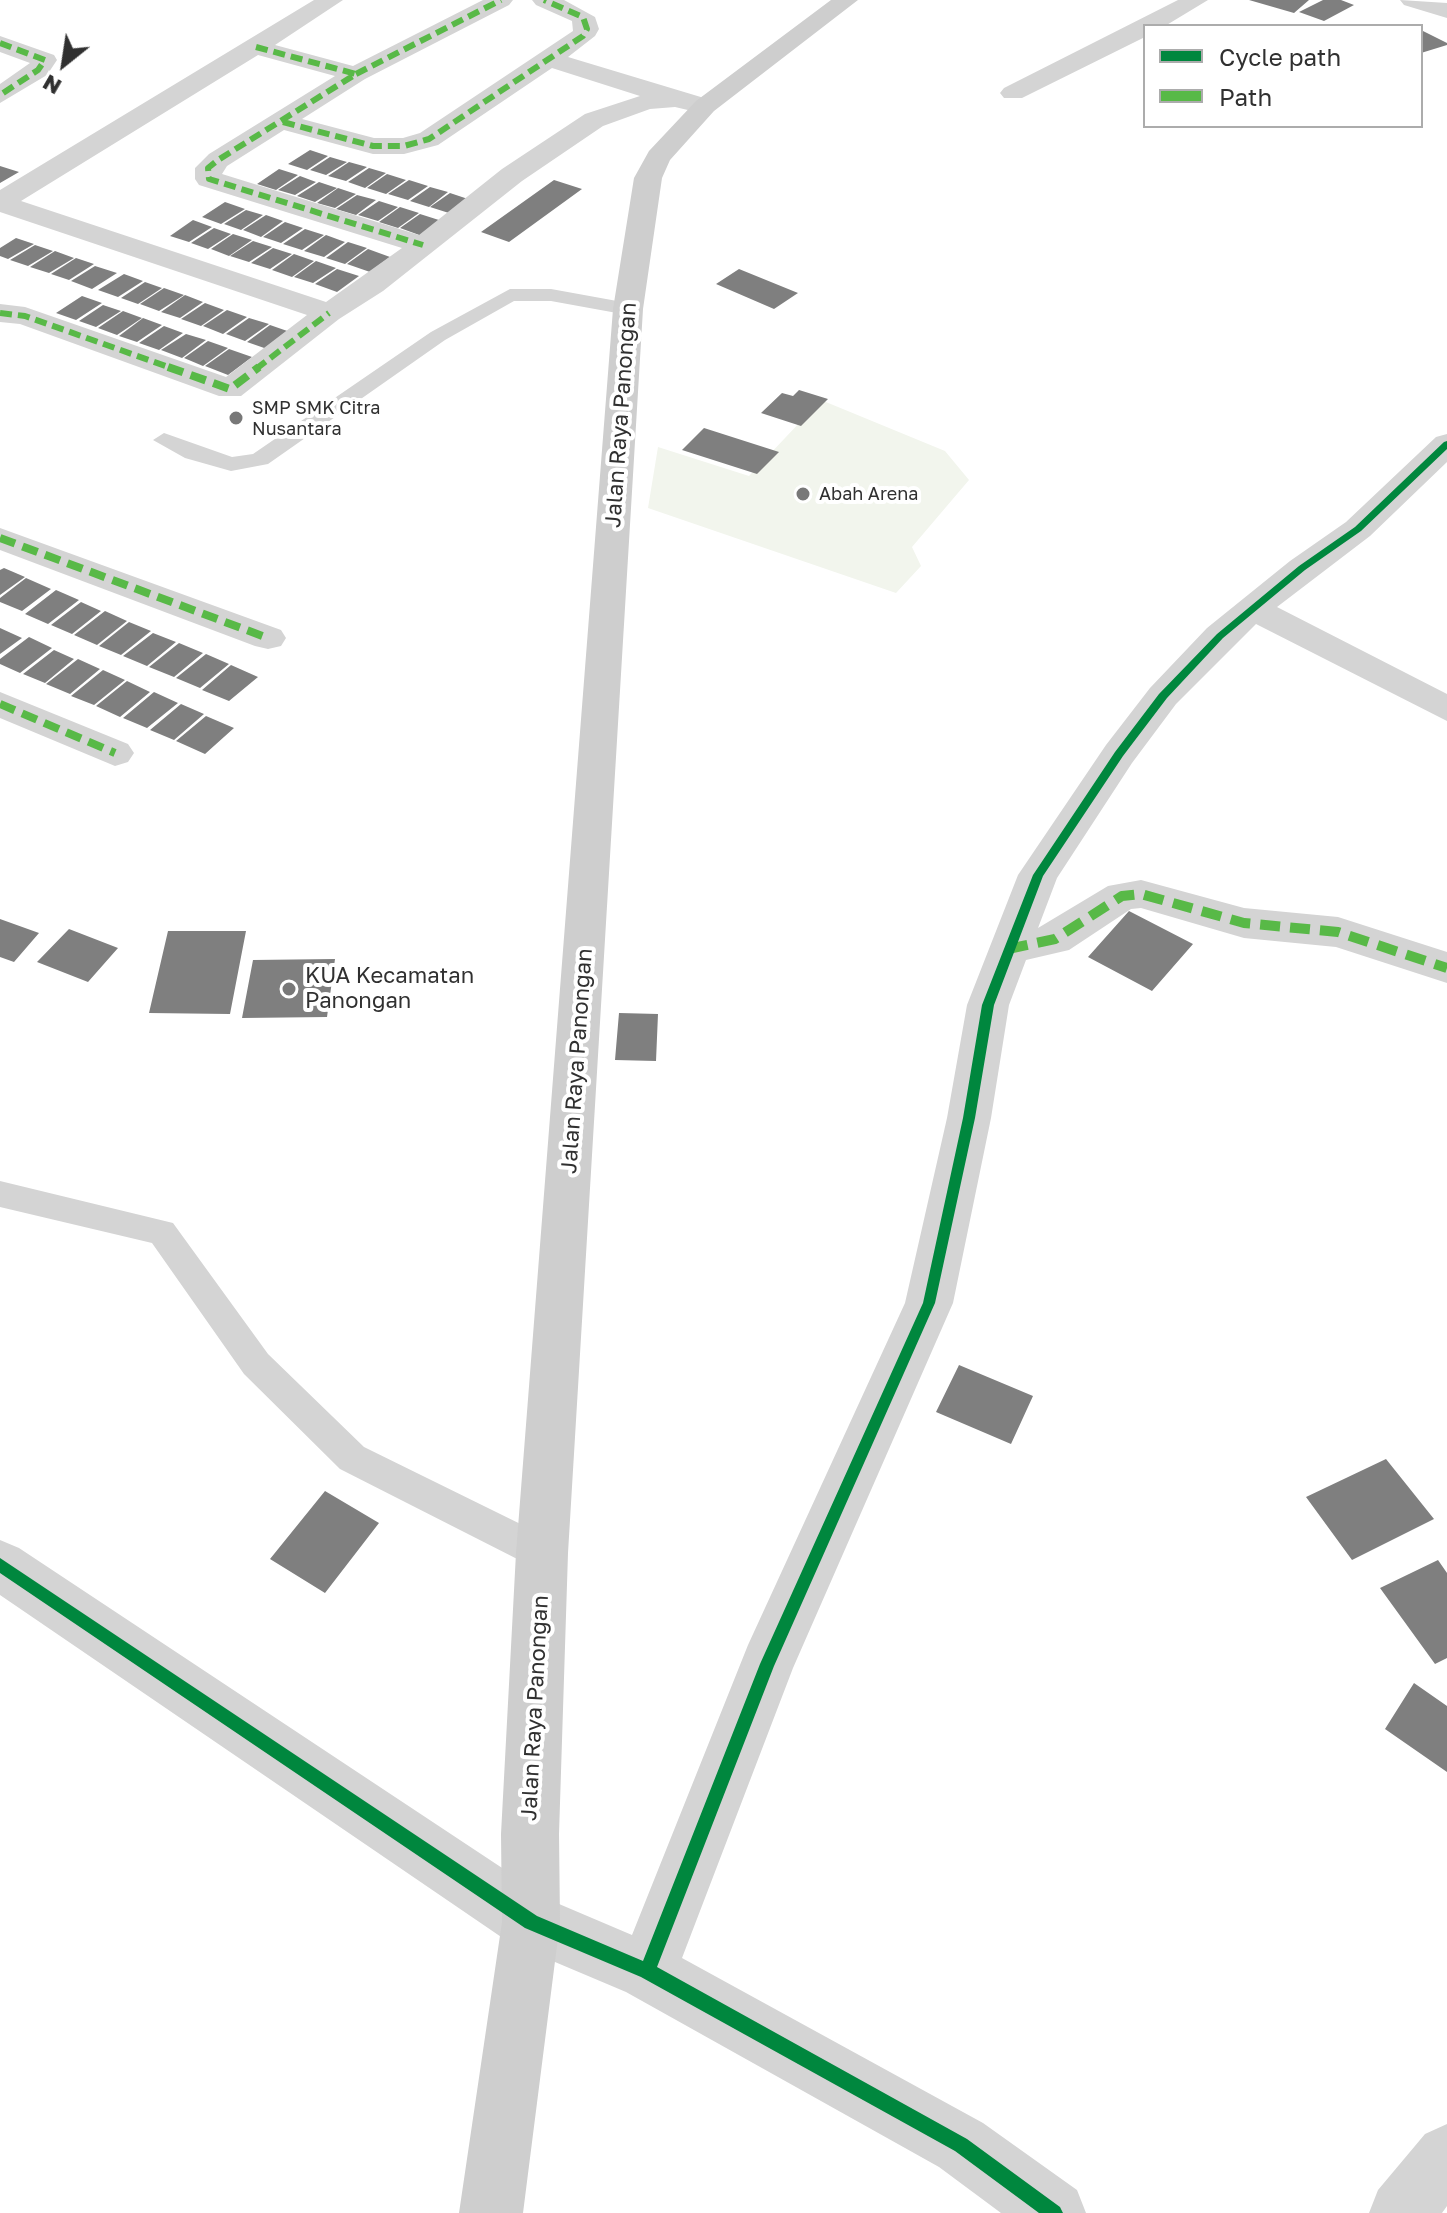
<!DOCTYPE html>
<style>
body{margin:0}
#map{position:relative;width:1447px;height:2213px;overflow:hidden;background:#fff;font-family:"Golos Text",sans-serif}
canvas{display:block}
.legend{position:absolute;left:1143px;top:24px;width:280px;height:104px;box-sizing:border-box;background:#fff;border:2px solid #acacac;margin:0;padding:10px 14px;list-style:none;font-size:24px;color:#303030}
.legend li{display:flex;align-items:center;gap:16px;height:40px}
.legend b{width:40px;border:2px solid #acacac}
.north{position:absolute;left:24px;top:24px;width:80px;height:80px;-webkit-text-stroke:6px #fff;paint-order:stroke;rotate:210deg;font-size:22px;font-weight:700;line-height:32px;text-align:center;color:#303030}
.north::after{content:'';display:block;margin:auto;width:28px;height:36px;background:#303030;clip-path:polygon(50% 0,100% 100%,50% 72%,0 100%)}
</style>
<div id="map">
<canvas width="1447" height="2213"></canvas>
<ul class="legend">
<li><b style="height:10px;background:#00873e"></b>Cycle path</li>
<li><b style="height:10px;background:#58b947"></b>Path</li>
</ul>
<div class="north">N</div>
</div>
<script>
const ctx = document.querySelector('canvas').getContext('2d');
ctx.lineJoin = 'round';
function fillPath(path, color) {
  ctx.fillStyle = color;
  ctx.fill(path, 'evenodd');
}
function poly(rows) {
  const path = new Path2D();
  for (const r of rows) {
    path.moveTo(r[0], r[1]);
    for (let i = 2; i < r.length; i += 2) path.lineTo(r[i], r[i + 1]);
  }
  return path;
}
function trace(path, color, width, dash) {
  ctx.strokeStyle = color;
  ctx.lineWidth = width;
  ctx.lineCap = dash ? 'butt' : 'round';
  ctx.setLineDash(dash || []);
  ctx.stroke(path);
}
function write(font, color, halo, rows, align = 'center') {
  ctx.font = font + ' "Golos Text",sans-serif';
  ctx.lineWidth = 8;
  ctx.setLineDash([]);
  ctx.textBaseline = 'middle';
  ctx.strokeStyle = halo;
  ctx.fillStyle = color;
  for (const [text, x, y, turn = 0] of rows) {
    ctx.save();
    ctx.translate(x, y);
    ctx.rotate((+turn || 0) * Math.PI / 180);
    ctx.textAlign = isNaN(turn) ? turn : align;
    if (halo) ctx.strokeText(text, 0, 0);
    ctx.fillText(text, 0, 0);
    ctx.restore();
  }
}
const green = poly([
 [821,400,945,451,969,480,912,547,921,566,896,593,648,508,658,447,749,476]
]);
const building = poly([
 [1249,0,1309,0,1294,13],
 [1323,0,1341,0,1354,5,1324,21,1299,12],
 [1421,30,1447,43,1447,45,1421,53],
 [310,150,328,156,307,170,288,164],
 [330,157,347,162,326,175,310,170],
 [349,162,367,167,346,181,328,176],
 [0,166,19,172,0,183],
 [369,168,386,173,365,188,348,182],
 [279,169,298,175,276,190,257,184],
 [387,174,406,180,386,194,367,188],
 [300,176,316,182,295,195,278,190],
 [409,180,428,186,408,200,388,194],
 [554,180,582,189,509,242,481,232],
 [319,182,337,188,315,202,297,196],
 [430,187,448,192,429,207,410,201],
 [338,188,356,194,335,208,317,203],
 [450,193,471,200,452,214,430,207],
 [357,195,376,200,356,215,336,209],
 [379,201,398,207,378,221,358,215],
 [225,202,245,209,221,224,202,217],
 [400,207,419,213,398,228,379,222],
 [246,210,263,215,241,230,224,224],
 [420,214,442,221,422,236,400,228],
 [266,215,283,221,261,237,243,230],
 [193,220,212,227,189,242,170,236],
 [285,222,303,228,281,243,263,237],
 [214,228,231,234,208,249,191,243],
 [305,229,324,235,302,250,283,244],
 [233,234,252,240,229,256,211,249],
 [326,235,345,242,324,257,304,251],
 [16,238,34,244,8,259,0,256,0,248],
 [253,241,272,247,249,262,230,256],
 [348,242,367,248,345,264,326,258],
 [35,245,53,251,28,266,10,260],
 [273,248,292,254,270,269,251,263],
 [368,249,390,257,370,272,347,264],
 [55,251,74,258,49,273,30,267],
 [294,254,314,261,292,277,272,270],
 [76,258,94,264,69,280,51,274],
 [316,261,336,268,313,283,294,277],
 [95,266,117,273,92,289,71,281],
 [337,269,359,276,337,292,315,284],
 [739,269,798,293,774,309,716,284],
 [124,274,143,281,118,297,98,290],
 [145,282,162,288,138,304,121,298],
 [164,288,184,295,159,311,140,304],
 [185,295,203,302,180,318,161,312],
 [82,296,102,303,76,320,56,313],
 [205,303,224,310,201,326,181,319],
 [103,305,121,311,96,327,79,321],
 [227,310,247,317,223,334,203,326],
 [123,311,142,318,117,335,98,328],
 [143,318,162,325,137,342,119,336],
 [249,318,269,324,245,341,226,334],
 [270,325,293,333,270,350,247,342],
 [164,326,183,333,159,350,139,343],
 [186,334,206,340,182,358,161,350],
 [208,341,228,348,203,366,184,358],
 [229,349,252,357,228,375,205,366],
 [799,390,828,399,801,426,761,413,782,393,793,396],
 [704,428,779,452,757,474,682,450],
 [4,568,25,577,0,595,0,570],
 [26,578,51,589,22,611,0,602,0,598],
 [56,590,79,600,48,624,25,614],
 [81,602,101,611,72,634,51,625],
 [105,611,127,621,97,645,74,635],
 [129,622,151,631,121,655,99,646],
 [0,628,22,638,0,654],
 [153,633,176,642,147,666,123,656],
 [29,637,52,648,20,673,0,664,0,659],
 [179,643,203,653,174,677,149,667],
 [54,650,74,659,45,683,23,674],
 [206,654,229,664,200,688,176,678],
 [78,659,100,669,70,694,46,684],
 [231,665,258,677,229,701,202,690],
 [103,670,125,680,94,705,71,696],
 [127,681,150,692,120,717,96,706],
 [154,692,178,703,147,728,123,718],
 [181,704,204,714,174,740,150,730],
 [206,716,234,728,205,754,176,741],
 [1129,911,1193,944,1152,991,1088,957],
 [0,919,39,933,14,962,0,957],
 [69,929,118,948,88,982,37,962],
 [168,931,246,931,230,1014,149,1013],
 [335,959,327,1017,242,1018,253,960],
 [619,1013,658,1014,656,1061,615,1060],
 [959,1365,1033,1396,1011,1444,936,1412],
 [1386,1459,1434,1519,1352,1560,1306,1497],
 [325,1491,379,1523,325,1593,270,1559],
 [1438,1560,1447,1573,1447,1658,1435,1664,1380,1588],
 [1414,1683,1447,1706,1447,1772,1385,1729]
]);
const lane = poly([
 [510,289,551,289,628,303,638,309,628,315,551,301,514,301,445,340,268,464,231,471,185,458,153,440,164,433,232,457,253,454,431,332,510,289],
 [0,1181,173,1223,268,1354,364,1447,555,1541,560,1553,555,1565,542,1570,529,1565,340,1469,244,1374,152,1243,0,1207,0,1181]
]);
const street = poly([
 [314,0,343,0,275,45,353,66,483,0,513,0,509,5,365,79,302,119,374,138,403,138,420,133,573,31,572,21,536,5,532,0,564,0,595,17,599,29,595,36,568,57,714,101,718,106,705,114,675,107,650,109,603,126,522,181,383,291,339,319,241,396,219,396,20,324,0,322,0,304,25,307,226,377,307,315,0,212,0,190,314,0],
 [258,55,335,76,209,154,195,168,195,179,199,185,402,248,326,302,21,201,258,55],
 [552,68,640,96,585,114,502,169,419,235,222,174,227,166,284,130,373,154,404,154,438,145,552,68],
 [1178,0,1208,0,1165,26,1145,26,1145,37,1022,98,1004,98,1000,93,1004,88,1178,0],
 [1400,0,1447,3,1447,18,1404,5,1400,0],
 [0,36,54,55,57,60,47,75,0,103,0,84,30,63,0,52,0,36],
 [1447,434,1447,462,1370,536,1277,607,1447,694,1447,721,1256,624,1176,704,1132,763,1057,878,1038,928,1108,886,1141,880,1244,908,1338,917,1447,952,1447,983,1336,947,1244,938,1141,908,1131,909,1069,950,1026,960,1009,1005,991,1118,953,1303,793,1668,682,1958,983,2123,1077,2190,1086,2213,1001,2213,939,2167,626,1992,510,1943,0,1595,0,1540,19,1548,552,1901,632,1935,748,1645,905,1303,947,1118,967,1005,1018,875,1106,745,1150,688,1207,628,1290,561,1346,522,1436,437,1447,434],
 [0,528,281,630,286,638,281,646,268,649,255,646,0,550,0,528],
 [0,692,128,744,134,753,128,762,115,766,0,718,0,692],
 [1447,2124,1447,2206,1442,2213,1369,2213,1378,2190,1425,2134,1447,2124]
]);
const secondary = poly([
 [831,0,858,0,714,111,670,160,662,178,643,309,568,1553,559,1834,560,1922,523,2213,459,2213,502,1922,501,1834,516,1553,613,309,634,178,649,151,696,101,831,0]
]);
const quietFar2 = poly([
 [0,43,45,60,38,70,0,95],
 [256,47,356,74,218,160,208,168,209,179,423,245],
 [356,74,501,0],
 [283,122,373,146,404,146,429,139,583,36,587,29,583,17,544,0],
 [0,313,25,316,174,369],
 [256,369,329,313]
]);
const quietFar1 = poly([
 [168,367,230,389,259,367],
 [0,538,268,638],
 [0,704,115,753]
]);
const quiet = poly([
 [1008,949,1055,939,1122,896,1141,894,1244,923,1338,932,1447,968]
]);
const cycleway = poly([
 [1447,441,1447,449,1361,531,1305,570,1223,638,1167,698,1123,756,1043,876,994,1005,975,1118,935,1303,774,1666,657,1967,967,2139,1060,2207,1063,2213,1039,2213,955,2151,641,1977,525,1928,0,1573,0,1558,537,1916,643,1961,760,1664,923,1303,963,1118,982,1005,1033,875,1115,752,1159,694,1217,634,1299,566,1355,527,1444,442,1447,441]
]);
const markers = [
 [236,418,8,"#787878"],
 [803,494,8,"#787878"],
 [289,989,8,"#787878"]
];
const farPoinames = [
 ["SMP SMK Citra",252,408],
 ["Nusantara",252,429],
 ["Abah Arena",819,494]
];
const streetNames = [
 ["Jalan Raya Panongan",621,415,-86],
 ["Jalan Raya Panongan",577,1061,-86],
 ["Jalan Raya Panongan",535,1708,-87]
];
const poiNames = [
 ["KUA Kecamatan",305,976],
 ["Panongan",305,1001]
];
fillPath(green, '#f2f5ed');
fillPath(building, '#7f7f7f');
fillPath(lane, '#d4d4d4');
fillPath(street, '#d4d4d4');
fillPath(secondary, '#cecece');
trace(quietFar2, '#58b947', 6, [12, 6]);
trace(quietFar1, '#58b947', 8, [16, 8]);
trace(quiet, '#58b947', 10, [20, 10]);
fillPath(cycleway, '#00873e');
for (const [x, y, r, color] of markers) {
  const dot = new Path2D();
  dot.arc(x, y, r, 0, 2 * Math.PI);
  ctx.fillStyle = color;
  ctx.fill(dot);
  trace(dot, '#fff', 3);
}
write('18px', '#303030', '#fff', farPoinames, 'left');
write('22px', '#303030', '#fff', streetNames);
write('22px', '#303030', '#fff', poiNames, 'left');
</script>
